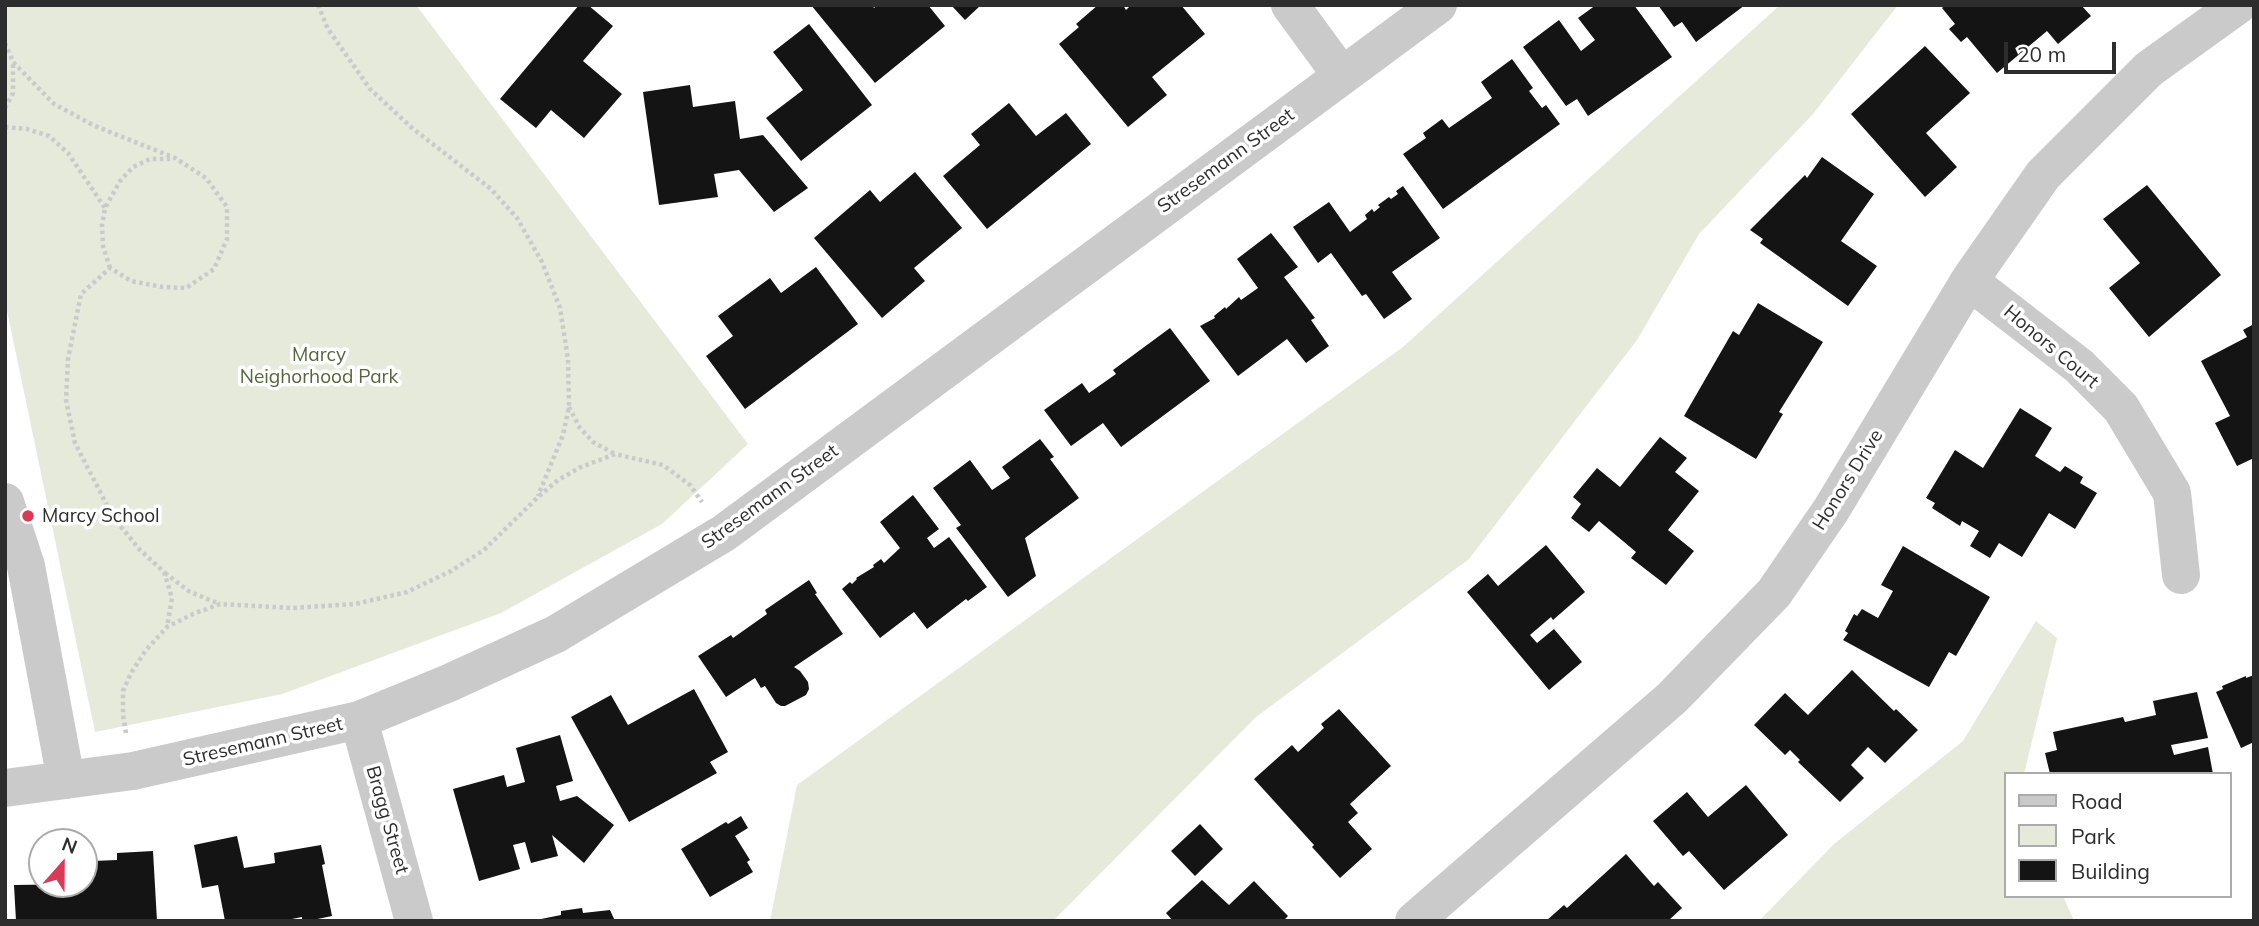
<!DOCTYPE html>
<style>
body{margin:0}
#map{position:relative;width:2259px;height:926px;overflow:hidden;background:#fff;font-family:Mulish,sans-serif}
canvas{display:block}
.frame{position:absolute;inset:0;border:7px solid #2d2d2d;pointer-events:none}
.legend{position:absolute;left:2004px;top:772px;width:228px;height:126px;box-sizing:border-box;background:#fff;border:2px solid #ababab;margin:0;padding:9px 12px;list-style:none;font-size:21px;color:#2d2d2d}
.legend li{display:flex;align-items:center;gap:14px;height:35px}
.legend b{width:35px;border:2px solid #ababab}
.north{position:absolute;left:28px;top:828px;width:70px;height:70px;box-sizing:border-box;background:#fff;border:2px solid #ababab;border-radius:50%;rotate:21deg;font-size:19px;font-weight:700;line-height:28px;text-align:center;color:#2d2d2d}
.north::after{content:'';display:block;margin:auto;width:24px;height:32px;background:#d83a58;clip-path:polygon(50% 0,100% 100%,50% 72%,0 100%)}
.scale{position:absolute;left:2004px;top:42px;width:112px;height:32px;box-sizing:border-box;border:4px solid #2d2d2d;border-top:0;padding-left:9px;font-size:21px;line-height:24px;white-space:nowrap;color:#2d2d2d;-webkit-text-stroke:5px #fff;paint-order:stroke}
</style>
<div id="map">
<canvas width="2259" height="926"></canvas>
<div class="frame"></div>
<ul class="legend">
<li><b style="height:9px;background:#cacaca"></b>Road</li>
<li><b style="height:19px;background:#e5eadb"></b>Park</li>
<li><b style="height:19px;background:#141414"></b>Building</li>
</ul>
<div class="north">N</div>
<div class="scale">20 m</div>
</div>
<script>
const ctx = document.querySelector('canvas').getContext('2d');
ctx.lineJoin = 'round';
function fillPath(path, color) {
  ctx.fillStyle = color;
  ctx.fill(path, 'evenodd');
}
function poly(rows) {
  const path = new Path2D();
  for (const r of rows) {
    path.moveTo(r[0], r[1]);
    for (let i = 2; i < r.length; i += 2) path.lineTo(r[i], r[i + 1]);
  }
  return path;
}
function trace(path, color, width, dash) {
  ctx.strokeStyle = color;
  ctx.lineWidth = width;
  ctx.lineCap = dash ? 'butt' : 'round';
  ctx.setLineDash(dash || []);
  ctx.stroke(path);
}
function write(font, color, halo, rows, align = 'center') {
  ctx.font = font + ' Mulish,sans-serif';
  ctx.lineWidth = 7;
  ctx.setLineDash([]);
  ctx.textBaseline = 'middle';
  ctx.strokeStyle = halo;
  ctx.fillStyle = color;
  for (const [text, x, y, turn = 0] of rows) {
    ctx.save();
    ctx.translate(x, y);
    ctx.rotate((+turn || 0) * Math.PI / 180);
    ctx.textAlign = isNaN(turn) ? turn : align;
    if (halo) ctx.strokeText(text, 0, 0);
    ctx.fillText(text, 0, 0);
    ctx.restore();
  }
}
const green = poly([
 [5,5,416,5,748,444,662,524,501,613,282,694,95,732,5,301],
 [1780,5,1898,5,1813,114,1699,234,1637,340,1469,559,1256,717,1053,921,770,921,797,785,1403,347],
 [2036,621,2057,638,2024,774,2005,774,2005,896,2063,896,2074,921,1759,921,1834,844,1963,741]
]);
const building = poly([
 [579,5,588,5,613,26,583,61,622,94,584,138,551,110,536,128,500,99],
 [811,5,872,5,874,8,877,5,928,5,945,26,875,83],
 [951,5,981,5,965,20],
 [1098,5,1123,5,1126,10,1131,5,1181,5,1205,34,1152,77,1167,95,1128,127,1059,44,1079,27,1076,24],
 [1596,5,1634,5,1672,57,1588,116,1577,99,1566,106,1523,47,1559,20,1581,51,1595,40,1578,18],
 [1658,5,1745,5,1696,42,1682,22,1674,27],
 [1945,5,2081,5,2091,16,2058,44,2047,31,1997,73,1967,37,1961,42,1949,29,1955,24,1942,8],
 [809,24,872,105,801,161,766,118,803,90,773,52],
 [1925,46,1970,93,1926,133,1957,167,1925,197,1851,114],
 [1512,59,1533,88,1529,91,1542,108,1546,105,1560,124,1443,209,1403,154,1426,138,1423,133,1442,119,1449,128,1492,98,1481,82],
 [690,85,693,107,735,101,740,139,763,135,808,188,774,212,739,170,714,174,718,197,659,205,643,92],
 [1009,103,1036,136,1066,113,1091,144,987,229,943,176,980,145,971,134],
 [1822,157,1874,194,1841,241,1877,266,1848,306,1760,243,1763,239,1750,230,1805,175,1807,178],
 [915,172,962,228,914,268,925,281,882,318,814,238,870,190,880,202],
 [2147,185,2221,275,2149,337,2109,288,2140,263,2103,219],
 [1403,186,1440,238,1392,272,1412,299,1384,319,1366,294,1362,296,1331,253,1318,263,1293,227,1329,202,1350,232,1367,219,1365,215,1372,209,1374,212,1380,207,1378,205,1389,197,1391,199,1398,194,1396,191],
 [1271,233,1298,267,1284,277,1315,318,1311,320,1329,346,1306,363,1287,339,1238,376,1200,326,1215,318,1214,316,1225,307,1226,309,1239,297,1241,300,1258,288,1237,259],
 [816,267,858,324,745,409,706,356,733,336,718,316,770,278,781,293],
 [1758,303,1823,342,1779,412,1783,414,1756,459,1684,416,1733,331,1739,335],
 [2254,324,2254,458,2237,466,2215,423,2230,416,2201,361,2247,337,2243,330],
 [1170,328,1210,381,1121,447,1103,423,1071,446,1044,410,1082,383,1089,393,1116,374,1113,370],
 [2020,408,2052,428,2035,456,2060,472,2065,466,2083,477,2080,483,2097,493,2075,529,2049,513,2022,557,1999,543,1990,558,1970,546,1979,531,1962,521,1960,526,1932,508,1935,503,1926,498,1955,450,1983,468],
 [1660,437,1687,458,1675,472,1699,491,1668,530,1694,551,1666,585,1631,558,1636,552,1599,521,1589,532,1571,518,1581,504,1573,497,1597,468,1620,487],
 [1040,439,1054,457,1050,459,1079,498,1025,538,1036,576,1008,597,956,528,961,525,933,488,970,460,992,490,1010,478,1002,467],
 [913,495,939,529,927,538,934,548,949,537,987,587,968,601,966,599,927,629,914,612,880,638,842,589,850,582,852,584,857,579,856,578,874,567,873,565,881,559,884,563,900,548,880,522],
 [1546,545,1585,592,1553,620,1551,617,1530,635,1537,643,1554,629,1582,662,1549,690,1467,592,1488,574,1498,586],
 [1903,546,1990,597,1956,656,1949,652,1929,687,1843,640,1848,633,1845,631,1854,614,1857,616,1862,609,1878,618,1893,591,1881,585],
 [809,580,817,593,815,594,843,634,794,667,800,671,808,682,809,689,806,695,785,706,781,706,776,703,765,686,761,688,755,678,726,697,698,656,731,635,733,638,767,614,765,610],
 [1852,670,1894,711,1896,709,1918,730,1885,763,1868,747,1851,765,1864,778,1840,802,1798,762,1800,760,1790,750,1785,755,1754,725,1785,693,1808,715],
 [2254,675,2254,742,2241,748,2216,692,2223,689,2222,686,2246,676,2246,678],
 [694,689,728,752,710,762,717,773,629,822,571,717,611,695,628,725],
 [2197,692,2208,738,2171,745,2174,755,2208,747,2213,774,2050,774,2045,753,2057,750,2053,732,2123,717,2125,722,2156,715,2153,701],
 [1339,709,1391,766,1350,804,1358,813,1348,822,1372,849,1340,878,1312,847,1314,845,1254,779,1292,745,1298,752,1324,728,1321,724],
 [560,735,573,781,556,786,560,801,577,796,614,825,584,863,552,835,558,856,531,863,525,842,513,845,520,869,479,881,453,789,504,775,507,787,525,782,516,748],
 [1746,785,1788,835,1724,890,1689,851,1683,856,1653,821,1687,792,1708,817],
 [741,816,748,828,735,836,750,860,747,862,753,872,710,897,681,849,726,822,728,824],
 [1200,824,1223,849,1195,876,1171,851],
 [237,836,244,868,275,863,274,853,321,845,325,864,322,865,332,916,308,921,302,921,302,917,282,921,225,921,218,885,202,888,194,845],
 [153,851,157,921,16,921,14,885,84,884,84,875,94,875,93,861,117,860,117,853],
 [1626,854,1654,886,1658,882,1682,908,1668,921,1546,921,1564,905,1567,908],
 [1202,880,1229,905,1254,881,1288,916,1283,921,1173,921,1166,913],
 [582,908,583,913,610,910,615,921,531,921,561,915,561,911]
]);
const path = poly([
 [318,5,328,29,370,89,412,128,491,189,517,218,542,262,560,308,568,359,569,407,563,435,538,496],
 [5,43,13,62,54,104,95,126,175,158,206,178,227,207,227,239,214,269,186,288,162,287,131,281,110,268,81,294,68,359,66,400,75,443,113,517,140,550,164,572,172,598,167,627],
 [5,108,13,93,13,62],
 [5,127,27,129,49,136,68,153,105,208],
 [110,268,103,246,102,225,105,208,120,181,133,167,150,159,170,159],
 [569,407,580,428,593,442,615,454],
 [165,573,190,592,220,604],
 [126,733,123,715,123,691,131,673,146,650,167,627,193,614,220,604,292,608,355,604,407,592,451,571,484,550,538,497,558,480,581,467,615,454,663,465,690,485,702,502]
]);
const minor = poly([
 [1290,5,1342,76],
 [1969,281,2079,366,2121,408,2172,493,2181,575],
 [5,502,26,566,66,780],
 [359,720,414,921],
 [5,788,133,771,359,720,449,683,556,634,724,533,1438,5],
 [1414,921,1672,698,1774,593,1831,510,1969,281,2043,175,2149,69,2238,5]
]);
const markers = [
 [28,516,7,"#d83a58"]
];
const streetNames = [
 ["Stresemann Street",1226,161,-36],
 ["Honors Court",2051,347,40],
 ["Honors Drive",1848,480,-58],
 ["Stresemann Street",770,497,-36],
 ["Stresemann Street",263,742,-13],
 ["Bragg Street",387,820,74]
];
const parkNames = [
 ["Marcy",319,355],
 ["Neighorhood Park",319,377]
];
const poiNames = [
 ["Marcy School",42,516]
];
fillPath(green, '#e5eadb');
fillPath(building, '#141414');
trace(path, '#cacaca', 4.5, [3.5, 3.5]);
trace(minor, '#cacaca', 38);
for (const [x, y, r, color] of markers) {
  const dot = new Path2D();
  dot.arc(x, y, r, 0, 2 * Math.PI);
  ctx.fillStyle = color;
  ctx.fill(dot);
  trace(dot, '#fff', 2.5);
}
write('19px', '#2d2d2d', '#fff', streetNames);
write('19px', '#55653e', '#fff', parkNames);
write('19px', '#2d2d2d', '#fff', poiNames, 'left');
</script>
